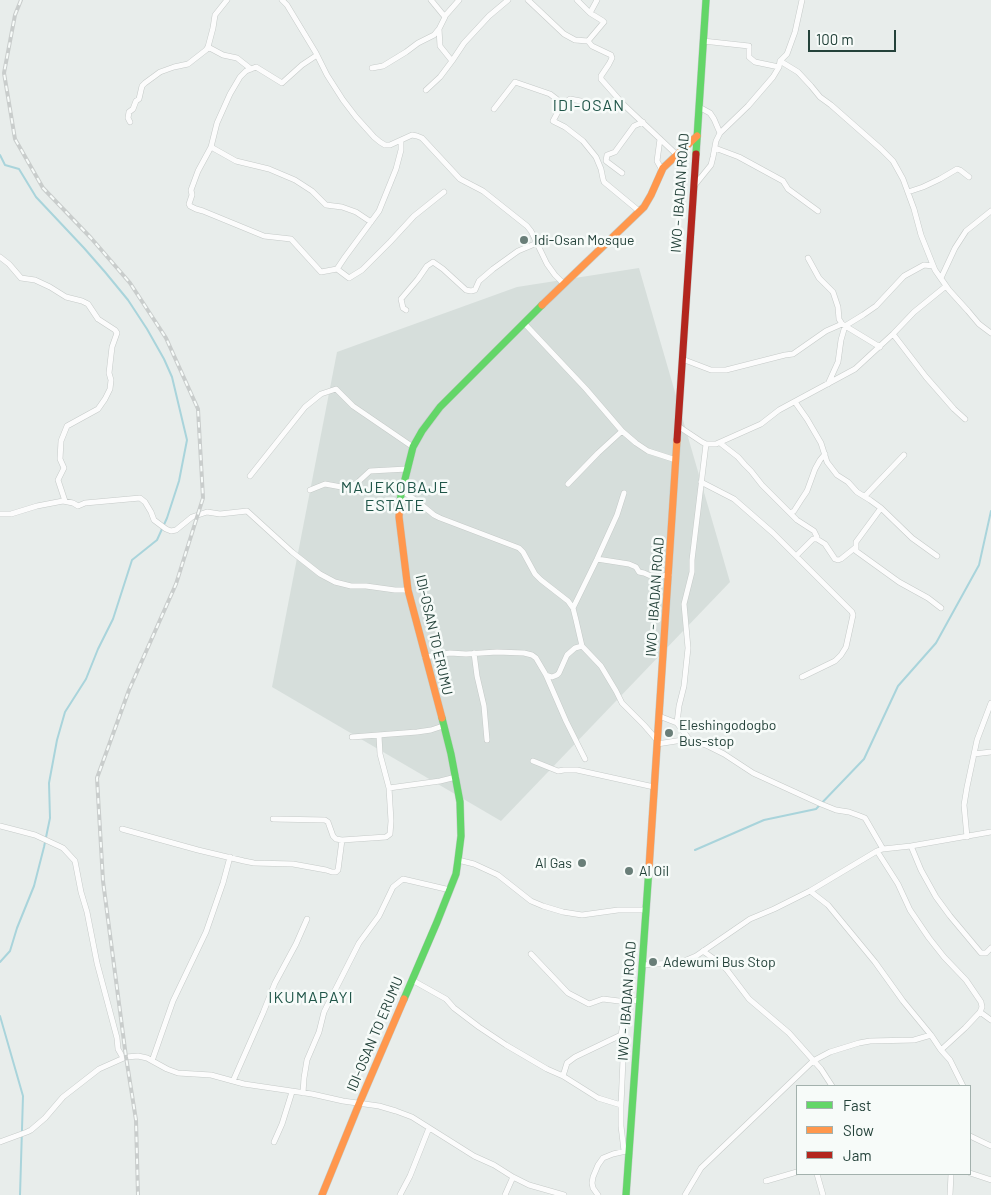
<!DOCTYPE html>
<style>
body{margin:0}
#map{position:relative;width:991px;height:1195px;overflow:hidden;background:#e8edeb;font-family:Barlow,sans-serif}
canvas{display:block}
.legend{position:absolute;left:796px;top:1085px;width:175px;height:90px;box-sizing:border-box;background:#f7fbf9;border:1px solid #a3b1ad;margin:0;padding:6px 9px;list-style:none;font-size:15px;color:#24423a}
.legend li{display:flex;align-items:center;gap:10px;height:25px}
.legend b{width:25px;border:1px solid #a3b1ad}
.scale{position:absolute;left:808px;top:30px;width:88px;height:22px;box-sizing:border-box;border:2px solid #24423a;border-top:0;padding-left:6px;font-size:15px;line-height:18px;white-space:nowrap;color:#24423a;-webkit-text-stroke:4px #f7fbf9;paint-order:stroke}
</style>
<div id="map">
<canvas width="991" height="1195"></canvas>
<ul class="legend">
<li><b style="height:6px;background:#63d668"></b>Fast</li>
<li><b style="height:6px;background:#ff974d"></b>Slow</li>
<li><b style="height:6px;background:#b3261e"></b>Jam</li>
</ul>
<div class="scale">100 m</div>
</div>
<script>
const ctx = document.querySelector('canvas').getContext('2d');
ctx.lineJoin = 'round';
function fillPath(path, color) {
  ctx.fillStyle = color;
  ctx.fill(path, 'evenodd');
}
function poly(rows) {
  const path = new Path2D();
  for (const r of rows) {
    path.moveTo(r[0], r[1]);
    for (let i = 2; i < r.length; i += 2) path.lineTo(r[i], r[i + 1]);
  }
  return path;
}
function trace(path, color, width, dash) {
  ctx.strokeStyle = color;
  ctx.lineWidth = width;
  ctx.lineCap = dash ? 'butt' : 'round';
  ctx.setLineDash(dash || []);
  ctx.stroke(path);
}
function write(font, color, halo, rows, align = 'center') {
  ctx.font = font + ' Barlow,sans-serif';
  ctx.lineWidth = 5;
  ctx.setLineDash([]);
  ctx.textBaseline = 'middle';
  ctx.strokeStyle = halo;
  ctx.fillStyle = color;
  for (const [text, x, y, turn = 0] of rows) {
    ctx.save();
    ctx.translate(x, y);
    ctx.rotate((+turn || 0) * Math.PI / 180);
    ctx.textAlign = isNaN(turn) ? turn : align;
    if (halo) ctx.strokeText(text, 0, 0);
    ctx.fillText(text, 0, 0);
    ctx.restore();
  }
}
const built = poly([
 [639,268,730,582,501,821,272,687,337,352,517,287]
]);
const stream = poly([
 [0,155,5,165,19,169,36,197,84,248,105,272,128,300,147,329,164,359,172,377,187,440,179,481,167,518,157,540,132,560,113,619,98,649,86,679,65,712,57,740,49,783,50,818,44,847,34,886,17,928,10,951,0,962],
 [695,850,764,820,816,809,864,759,898,686,936,643,979,565,991,511],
 [0,1016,23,1096,20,1195]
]);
const street = poly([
 [282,0,287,5,316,53,327,75,343,100,356,117,374,137,380,142,385,145,390,145,412,135,417,136,422,138,460,179,483,191,527,226,531,231,547,264,555,275,564,284],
 [528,0,564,34,575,40,588,41,592,46,611,55,612,58,609,64,601,76,601,79,624,105,677,155],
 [577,0,590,13,603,21,604,22,588,41],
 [590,13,597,0],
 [445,16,459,0],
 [703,41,749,46,749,57,755,62,779,67],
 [208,47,223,55,237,58,251,69],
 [317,55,302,65,282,83,256,67,246,71,240,77,230,94,217,123,211,147,198,171,191,190,192,195,189,204,190,206,196,209,203,211,264,236,291,239,321,272,337,269],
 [452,61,464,43,489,16,508,0],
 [780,61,798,72,811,86,820,97,831,105,881,149,893,161,903,179,914,209,921,235,935,270,949,290,968,311,979,324,991,333],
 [372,68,383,66,406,52,418,43,434,35,438,30],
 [426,90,440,77,452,61,440,46,439,29,445,17,431,0],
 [586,102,570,99,561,106,553,121,565,127,583,141,596,157,601,169,603,179,604,182,639,211],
 [699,107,710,113,714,119,720,133],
 [494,109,515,82,550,94,563,104],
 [130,122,128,118,129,112,133,109,136,101,139,99,142,86,145,83,160,72,174,67,188,64,206,50,208,47,213,28,215,15,227,0],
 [660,139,657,161,662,170],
 [401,141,401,150,396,169,379,211,345,257,337,269,349,278,362,270,390,242,414,216,444,192],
 [211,147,236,161,269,169,295,180,312,191,326,205,342,207,356,212,371,222],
 [715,148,739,157,783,181,788,189,818,211],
 [622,173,606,161,607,155,615,152,634,126,643,122],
 [694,186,711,165,713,157,716,141,720,133,748,106,773,77,779,67,780,61,787,54,795,32,802,0],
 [908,192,923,187,940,179,957,169,960,170,969,177],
 [0,257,9,264,21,278,35,280,50,287,66,297,82,301,88,304,98,319,115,330,117,333,112,347,109,373,111,380,110,389,105,399,98,409,67,426,61,441,60,459,64,468,58,480,65,501],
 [808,258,819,278,833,292,838,307,839,319,842,324],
 [941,278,955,248,966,231,991,211],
 [406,310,403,308,401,299,418,279,427,266,433,262,443,269,466,290,471,291,475,290,479,281,493,269,518,251,537,243],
 [524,323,586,389,622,431,636,443,648,451,676,460],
 [893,334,926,377,954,409,965,419],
 [682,359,711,370,726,370,785,355,793,354,826,331,842,324,880,347],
 [828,384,838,362,841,340,845,326,863,315,876,306,904,276,924,265,933,266],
 [795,402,807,419,821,443,827,462,837,475,848,482,857,492,870,500,881,508,912,538,937,556],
 [678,426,702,442,706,444,716,444,761,424,779,410,855,369,893,334,914,312,946,286],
 [720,443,738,457,745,465,751,471,762,485,797,520,814,531,817,537,817,539,825,544,835,559,838,560,841,559,856,547],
 [250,476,305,407,321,394,336,389,353,406,413,447],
 [701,482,734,499,773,533,852,612,853,615,846,647,841,655,835,661,802,677],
 [568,484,598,453,622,431],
 [310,490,325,484,347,488,357,483,370,471,407,469],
 [402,491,417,501,434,515,440,518,519,548,523,552,535,574,541,580,568,601,573,608,576,620,582,646,601,666,616,691,622,703,644,725,657,740],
 [865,496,904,455],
 [881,508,856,542,856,551,899,582,928,598,941,608],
 [790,513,794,511,801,500,807,491,815,469,820,460,825,454],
 [0,514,11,514,37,506,63,501,73,503,78,506,85,503,140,498,145,502,151,512,154,520,166,529,171,531,176,530,192,517,207,512,220,514,247,511,292,552,320,574,335,582,351,586,366,586,395,590,408,590],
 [796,556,813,539,817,539],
 [597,559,629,564,636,567,639,572,644,573,653,577,669,575],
 [573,608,597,559,617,515,624,493],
 [474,653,477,676,484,706,487,740],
 [425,657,450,653,466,654,497,652,524,653,532,655,536,658,546,675,552,677,557,675,559,673,567,655,575,648,582,646],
 [546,675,566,721,585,759],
 [659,716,677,723,689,739],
 [677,723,679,706,684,686,688,648,684,604,692,572,692,560,706,444],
 [352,737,417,732,431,730,443,726],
 [657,744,689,739,708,746,724,754,753,773,821,804,836,810,849,812,860,816,865,818,883,849],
 [974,754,991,752],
 [533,761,558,771,564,770,577,770,654,787],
 [389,788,440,781,456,777],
 [273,819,325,820,328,822,333,836,336,839,342,840,386,837,390,834,391,821,389,788,380,754,379,736],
 [0,826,35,835,63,848,75,861,81,892,87,912,97,963,117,1038,118,1049,122,1056,126,1057],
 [122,829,198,850,244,861,254,863,293,864,326,870,332,872,336,872,338,870,342,840],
 [967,837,964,805,967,787,977,740,991,703],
 [911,846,921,870,936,897,950,916,981,953,986,953,991,948],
 [877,851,898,884,910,910,929,938,944,957,966,980,981,1002,982,1007,980,1012,965,1028,941,1050],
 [458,860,474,864,498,875,531,901,543,906,563,912,582,915,618,910,646,910],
 [810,891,828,905,875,962,903,1001,931,1035,941,1050,950,1060,963,1086],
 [703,951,721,964,727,970,749,999,789,1033,821,1069,832,1086],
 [531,954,568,993,589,1004,603,999,627,1002,639,1000],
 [642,965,672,963,684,961,696,956,750,919,774,909,810,891,877,851,883,849,911,846,991,832],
 [412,980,446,999,454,1008,479,1027,506,1045,547,1069,563,1076,598,1098,621,1105],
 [980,1012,991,1020],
 [152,1061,173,1001,206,932,223,883,230,857],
 [563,1076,567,1063,575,1057,621,1035],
 [233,1081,263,1013,275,983,296,944,307,919],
 [303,1093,304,1078,307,1060,319,1032,324,1012,359,943,379,916,393,887,403,879,450,890],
 [970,1136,991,1146],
 [0,1142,27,1132,31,1130,45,1118,63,1097,99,1069,126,1057,138,1056,147,1058,167,1069,178,1073,211,1075,244,1084,312,1094,343,1101,379,1106,396,1111,412,1117,474,1156,494,1165,513,1177,529,1185,564,1195],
 [274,1142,282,1124,292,1092],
 [624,1151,621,1126,621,1105,623,1059,621,1035,627,1002],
 [970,1173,991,1180],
 [817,1174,823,1195],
 [766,1181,797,1172],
 [400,1195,410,1176,429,1128],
 [505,1195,513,1177],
 [598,1195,593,1188,592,1183,593,1177,598,1165,603,1158,613,1154,626,1151],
 [685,1195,701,1168,813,1061,830,1052,859,1043,870,1041,914,1040,931,1035],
 [950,1195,951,1174]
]);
const fast = poly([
 [696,154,706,0],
 [400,502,401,495,413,447,422,431,440,407,542,305],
 [404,999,437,922,456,874,458,860,461,836,460,802,451,754,442,718],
 [626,1195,649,868]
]);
const slow = poly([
 [542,305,644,207,651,195,663,168,697,136],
 [400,502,399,517,408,590,442,718],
 [649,868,677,440],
 [322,1195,359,1104,404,999]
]);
const jam = poly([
 [677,440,696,154]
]);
const rail = poly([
 [21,0,15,15,4,73,15,139,43,188,91,238,130,283,166,338,198,409,203,498,176,584,129,690,97,778,103,881,126,1057,136,1120,138,1195]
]);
const markers = [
 [524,240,5,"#697e78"],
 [669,733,5,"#697e78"],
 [582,863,5,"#697e78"],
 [629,871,5,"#697e78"],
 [653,962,5,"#697e78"]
];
const streetNames = [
 ["IWO - IBADAN ROAD",680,193,-86],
 ["IWO - IBADAN ROAD",655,597,-86],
 ["IDI-OSAN TO ERUMU",434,635,77],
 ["IWO - IBADAN ROAD",627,1001,-86],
 ["IDI-OSAN TO ERUMU",375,1034,-67]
];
const poiNames = [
 ["Idi-Osan Mosque",534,240],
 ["Eleshingodogbo",679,725],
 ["Bus-stop",679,741],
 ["Al Gas",572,863,"right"],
 ["Al Oil",639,871],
 ["Adewumi Bus Stop",663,962]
];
const quarterNames = [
 ["IDI-OSAN",589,106],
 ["MAJEKOBAJE",395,488],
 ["ESTATE",395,506],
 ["IKUMAPAYI",311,998]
];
fillPath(built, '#d6dedb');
trace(stream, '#a9d4db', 2);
trace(street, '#c5cac8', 6);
trace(fast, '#c3cbc8', 8);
trace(slow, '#c3cbc8', 8);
trace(jam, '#c3cbc8', 8);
trace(street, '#fcfcfc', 5);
trace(fast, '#63d668', 7);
trace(slow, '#ff974d', 7);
trace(jam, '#b3261e', 7);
trace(rail, '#c9cdcc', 4);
trace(rail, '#f7fbf9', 2, [5.5]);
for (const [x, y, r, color] of markers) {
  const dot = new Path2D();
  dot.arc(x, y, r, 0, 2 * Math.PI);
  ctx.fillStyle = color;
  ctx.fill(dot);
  trace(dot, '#f7fbf9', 2);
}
write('14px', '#24423a', '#f7fbf9', streetNames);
write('14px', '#24423a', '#f7fbf9', poiNames, 'left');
ctx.letterSpacing = '1px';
write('16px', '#1f5548', '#f7fbf9', quarterNames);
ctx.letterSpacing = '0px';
</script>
